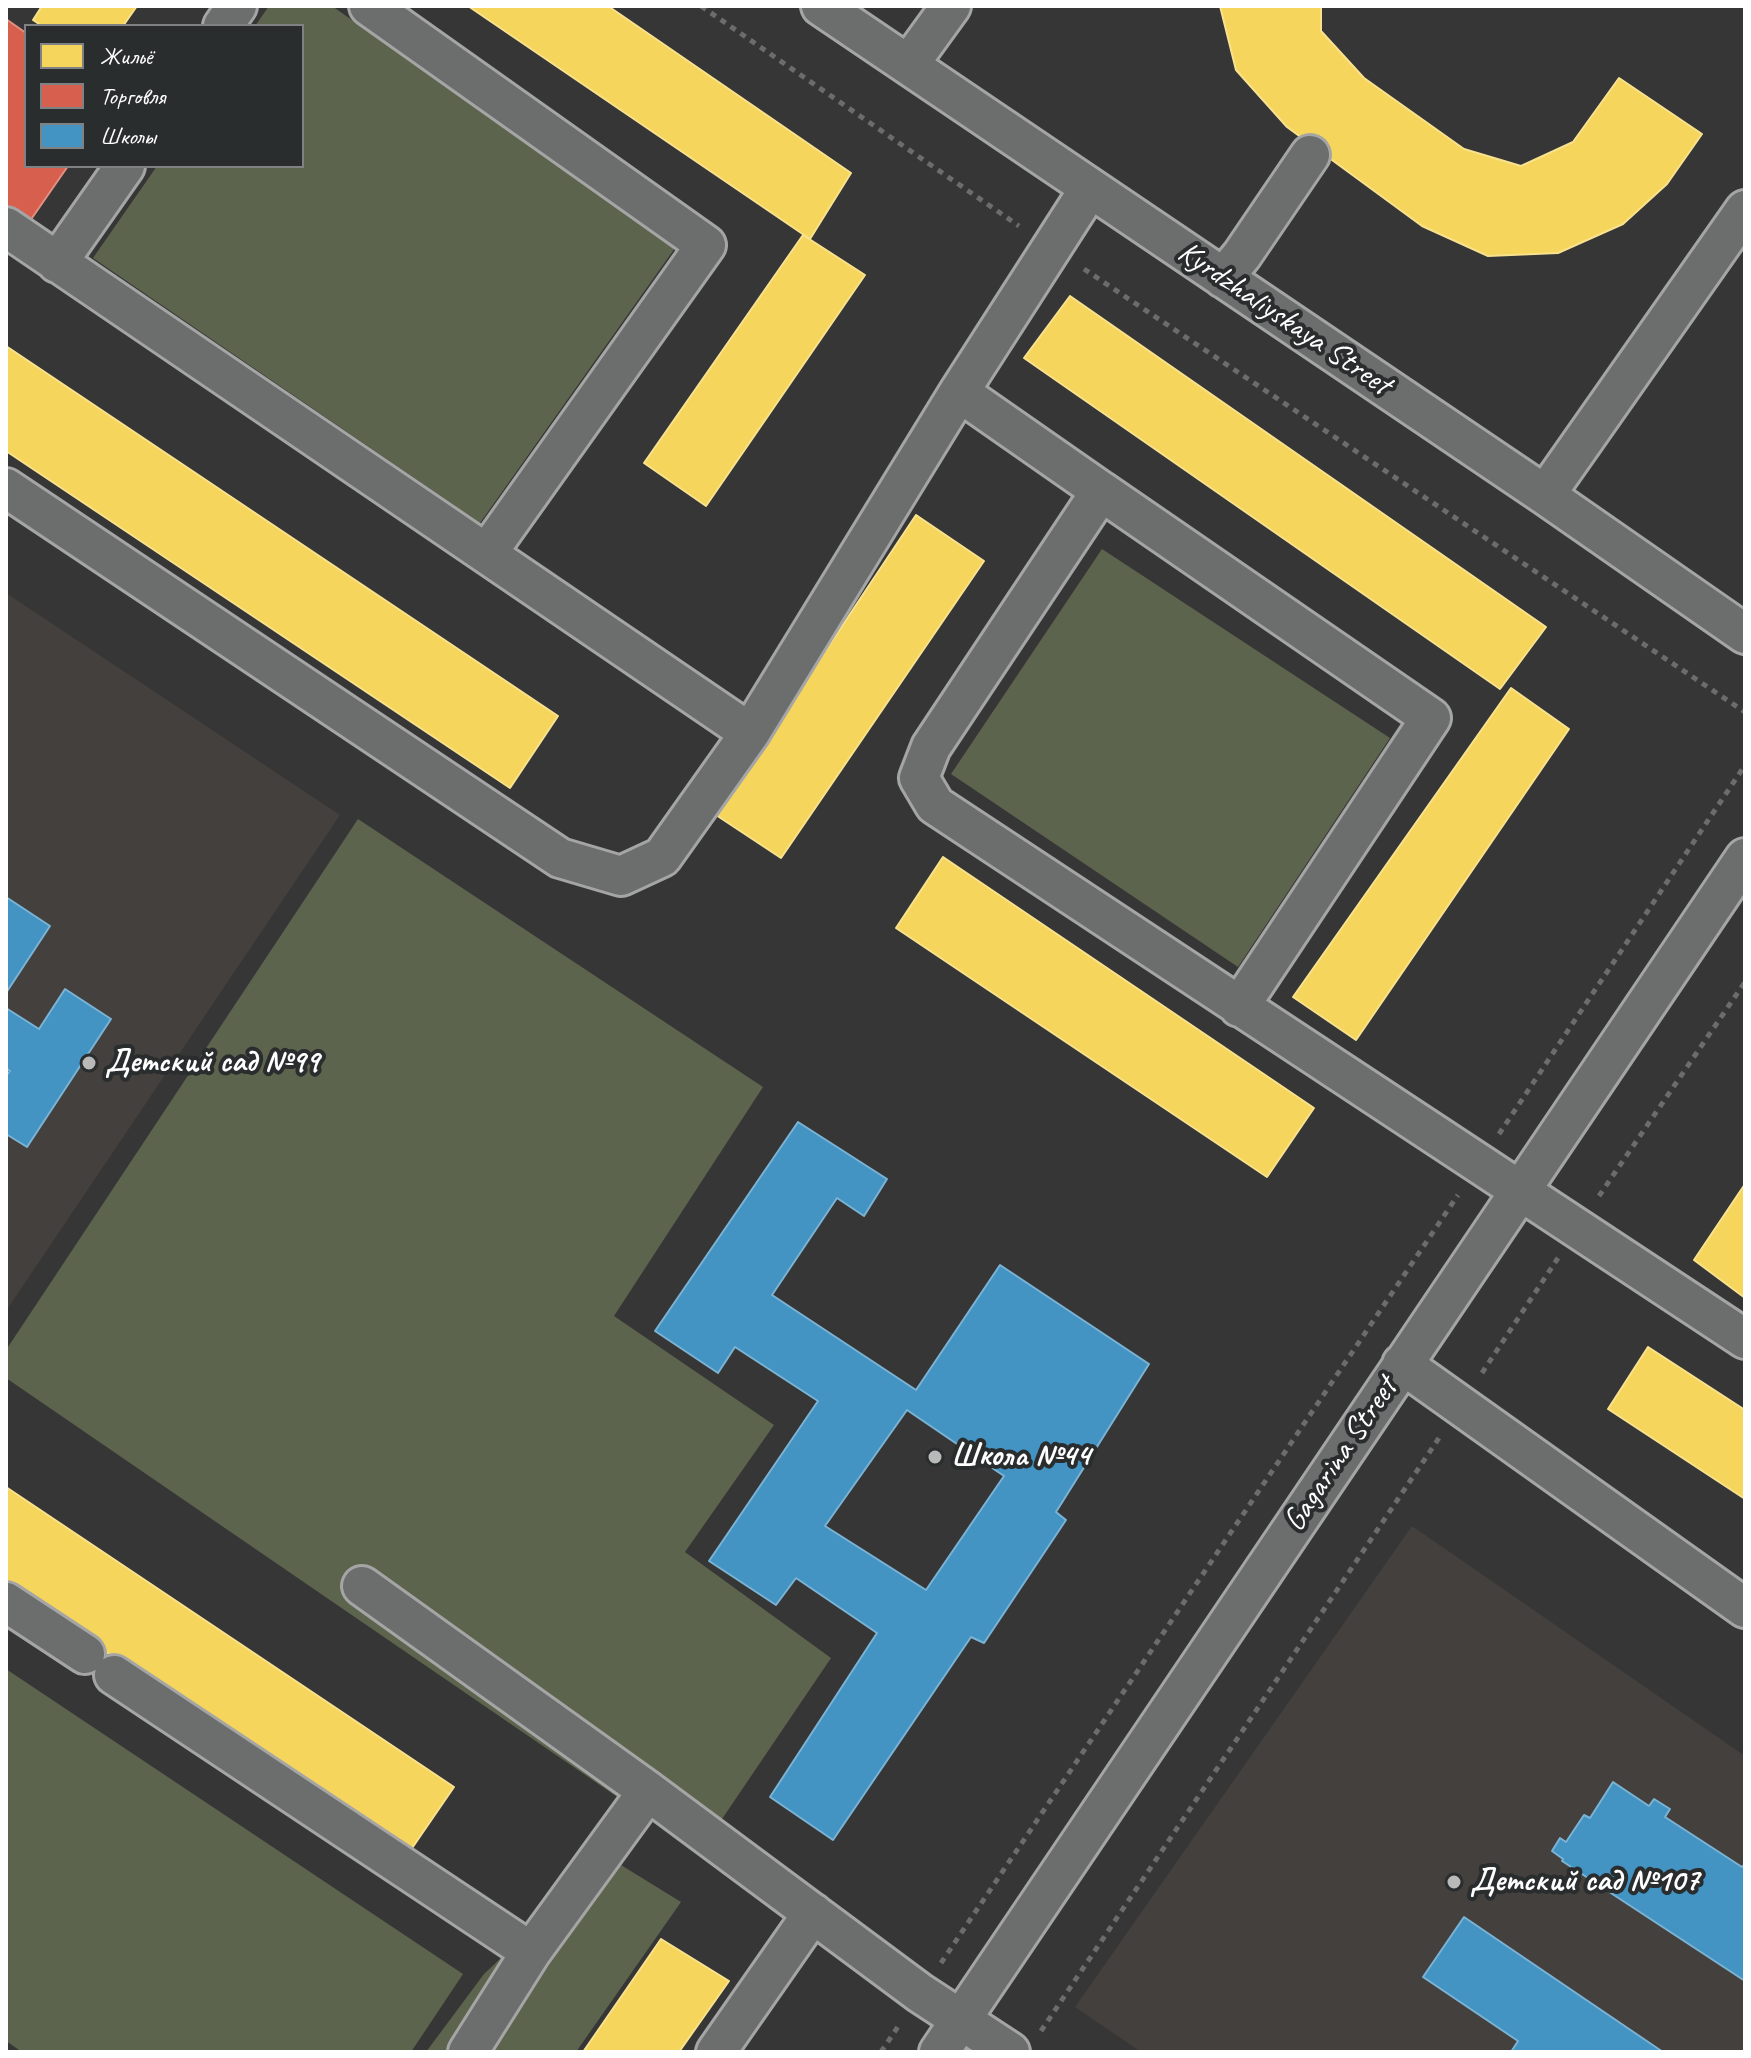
<!DOCTYPE html>
<meta charset="utf-8">
<style>
body{margin:0}
#map{position:relative;width:1751px;height:2058px;overflow:hidden;background:#363636;font-family:Caveat,sans-serif}
canvas{display:block}
.frame{position:absolute;inset:0;border:8px solid #fff;pointer-events:none}
.legend{position:absolute;left:24px;top:24px;width:280px;height:144px;box-sizing:border-box;background:#2a2d2e;border:2px solid #7f8182;margin:0;padding:10px 14px;list-style:none;font-size:24px;color:#fff}
.legend li{display:flex;align-items:center;gap:16px;height:40px}
.legend b{width:40px;border:2px solid #7f8182}
</style>
<div id="map">
<canvas width="1751" height="2058"></canvas>
<div class="frame"></div>
<ul class="legend">
<li><b style="height:22px;background:#f6d55c"></b>Жильё</li>
<li><b style="height:22px;background:#d6604d"></b>Торговля</li>
<li><b style="height:22px;background:#4393c3"></b>Школы</li>
</ul>
</div>
<script>
const ctx = document.querySelector('canvas').getContext('2d');
ctx.lineJoin = 'round';
function fillPath(path, color) {
  ctx.fillStyle = color;
  ctx.fill(path, 'evenodd');
}
function poly(rows) {
  const path = new Path2D();
  for (const r of rows) {
    path.moveTo(r[0], r[1]);
    for (let i = 2; i < r.length; i += 2) path.lineTo(r[i], r[i + 1]);
  }
  return path;
}
function trace(path, color, width, dash) {
  ctx.strokeStyle = color;
  ctx.lineWidth = width;
  ctx.lineCap = dash ? 'butt' : 'round';
  ctx.setLineDash(dash || []);
  ctx.stroke(path);
}
function write(font, color, halo, rows, align = 'center') {
  ctx.font = font + ' Caveat,sans-serif';
  ctx.lineWidth = 8;
  ctx.setLineDash([]);
  ctx.textBaseline = 'middle';
  ctx.strokeStyle = halo;
  ctx.fillStyle = color;
  for (const [text, x, y, turn = 0] of rows) {
    ctx.save();
    ctx.translate(x, y);
    ctx.rotate((+turn || 0) * Math.PI / 180);
    ctx.textAlign = isNaN(turn) ? turn : align;
    if (halo) ctx.strokeText(text, 0, 0);
    ctx.fillText(text, 0, 0);
    ctx.restore();
  }
}
const built = poly([
 [6,593,340,815,6,1311],
 [1412,1526,1745,1756,1745,2052,1141,2052,1075,2007]
]);
const green = poly([
 [269,6,332,6,675,248,480,523,93,258,157,166,302,166,302,26,255,26],
 [1102,549,1390,738,1238,967,951,774],
 [358,819,763,1087,614,1316,774,1425,685,1552,831,1658,699,1853,6,1378,6,1350],
 [6,1669,463,1974,411,2052,22,2052,6,2041],
 [608,1857,681,1902,576,2052,426,2052,484,1974]
]);
const homes = poly([
 [42,6,137,6,123,26,42,26,33,20,42,6],
 [468,6,608,6,851,173,810,239,468,6],
 [1220,6,1321,6,1321,31,1364,78,1464,149,1521,166,1573,142,1619,78,1702,134,1667,184,1623,224,1558,253,1488,256,1422,226,1287,127,1236,70,1220,6],
 [803,235,865,275,706,506,644,463,803,235],
 [1070,296,1546,627,1500,689,1024,358,1070,296],
 [6,346,558,716,510,788,6,451,6,346],
 [916,515,984,561,781,858,716,815,916,515],
 [1511,688,1569,729,1356,1040,1293,997,1511,688],
 [943,857,1314,1108,1267,1177,896,928,943,857],
 [1745,1184,1745,1298,1694,1260,1745,1184],
 [1648,1347,1745,1410,1745,1499,1608,1409,1648,1347],
 [6,1487,454,1787,408,1854,6,1585,6,1487],
 [661,1939,729,1981,679,2052,583,2052,661,1939]
]);
const shops = poly([
 [6,19,26,33,26,166,68,166,23,231,6,219,6,19]
]);
const schools = poly([
 [6,897,50,926,6,993,6,897],
 [65,989,111,1019,27,1147,6,1134,6,1076,10,1071,6,1068,6,1008,39,1029,65,989],
 [798,1122,887,1179,864,1216,837,1198,772,1295,916,1390,1000,1265,1149,1364,1056,1512,1066,1520,984,1643,971,1637,833,1840,770,1797,877,1633,796,1578,776,1605,709,1561,818,1401,735,1347,718,1373,655,1331,798,1122],
 [907,1410,1004,1476,926,1590,825,1526,907,1410],
 [1613,1782,1649,1806,1654,1799,1670,1809,1665,1817,1742,1867,1745,1864,1745,1981,1562,1861,1563,1859,1552,1851,1560,1838,1566,1842,1584,1815,1590,1818,1613,1782],
 [1464,1917,1663,2052,1511,2052,1518,2041,1423,1977,1464,1917]
]);
const path = poly([
 [701,6,1019,226],
 [1084,269,1745,712],
 [1499,1134,1745,765],
 [1599,1196,1745,982],
 [1482,1373,1558,1258],
 [941,1963,1458,1195],
 [1041,2031,1439,1438],
 [881,2052,899,2025]
]);
const minor = poly([
 [369,6,706,245,487,553],
 [821,6,1545,495,1745,634],
 [223,26,237,6],
 [909,64,951,6],
 [6,227,750,733],
 [57,263,125,166],
 [1223,278,1242,255,1310,155],
 [959,392,1101,491,931,747,919,778,935,805,1745,1339],
 [6,488,560,858,621,876,662,857,750,733,959,392,1090,188],
 [1101,491,1431,718,1239,1007],
 [1545,495,1745,210],
 [1402,1364,1745,1608],
 [362,1586,648,1791],
 [6,1602,85,1654],
 [114,1675,531,1952,648,1791,920,1993,1010,2052],
 [468,2052,531,1952],
 [716,2052,813,1913],
 [939,2052,1745,858]
]);
const markers = [
 [89,1063,8,"#b9b9b9"],
 [935,1457,8,"#b9b9b9"],
 [1454,1882,8,"#b9b9b9"]
];
const streetNames = [
 ["Kyrdzhaliyskaya Street",1284,319,34],
 ["Gagarina Street",1341,1455,-56]
];
const poiNames = [
 ["Детский сад №99",105,1063],
 ["Школа №44",951,1457],
 ["Детский сад №107",1470,1882]
];
fillPath(built, '#44403d');
fillPath(green, '#5d644d');
fillPath(homes, '#f6d55c');
trace(homes, '#f9e28d', 2);
fillPath(shops, '#d6604d');
trace(shops, '#e29082', 2);
fillPath(schools, '#4393c3');
trace(schools, '#7bb3d5', 2);
trace(minor, '#a5a5a5', 44);
trace(path, '#6c6c6c', 5, [6, 6]);
trace(minor, '#6c6d6d', 38);
for (const [x, y, r, color] of markers) {
  const dot = new Path2D();
  dot.arc(x, y, r, 0, 2 * Math.PI);
  ctx.fillStyle = color;
  ctx.fill(dot);
  trace(dot, '#2a2d2e', 3);
}
write('32px', '#fff', '#2a2d2e', streetNames);
write('bold 32px', '#fff', '#2a2d2e', poiNames, 'left');
</script>
